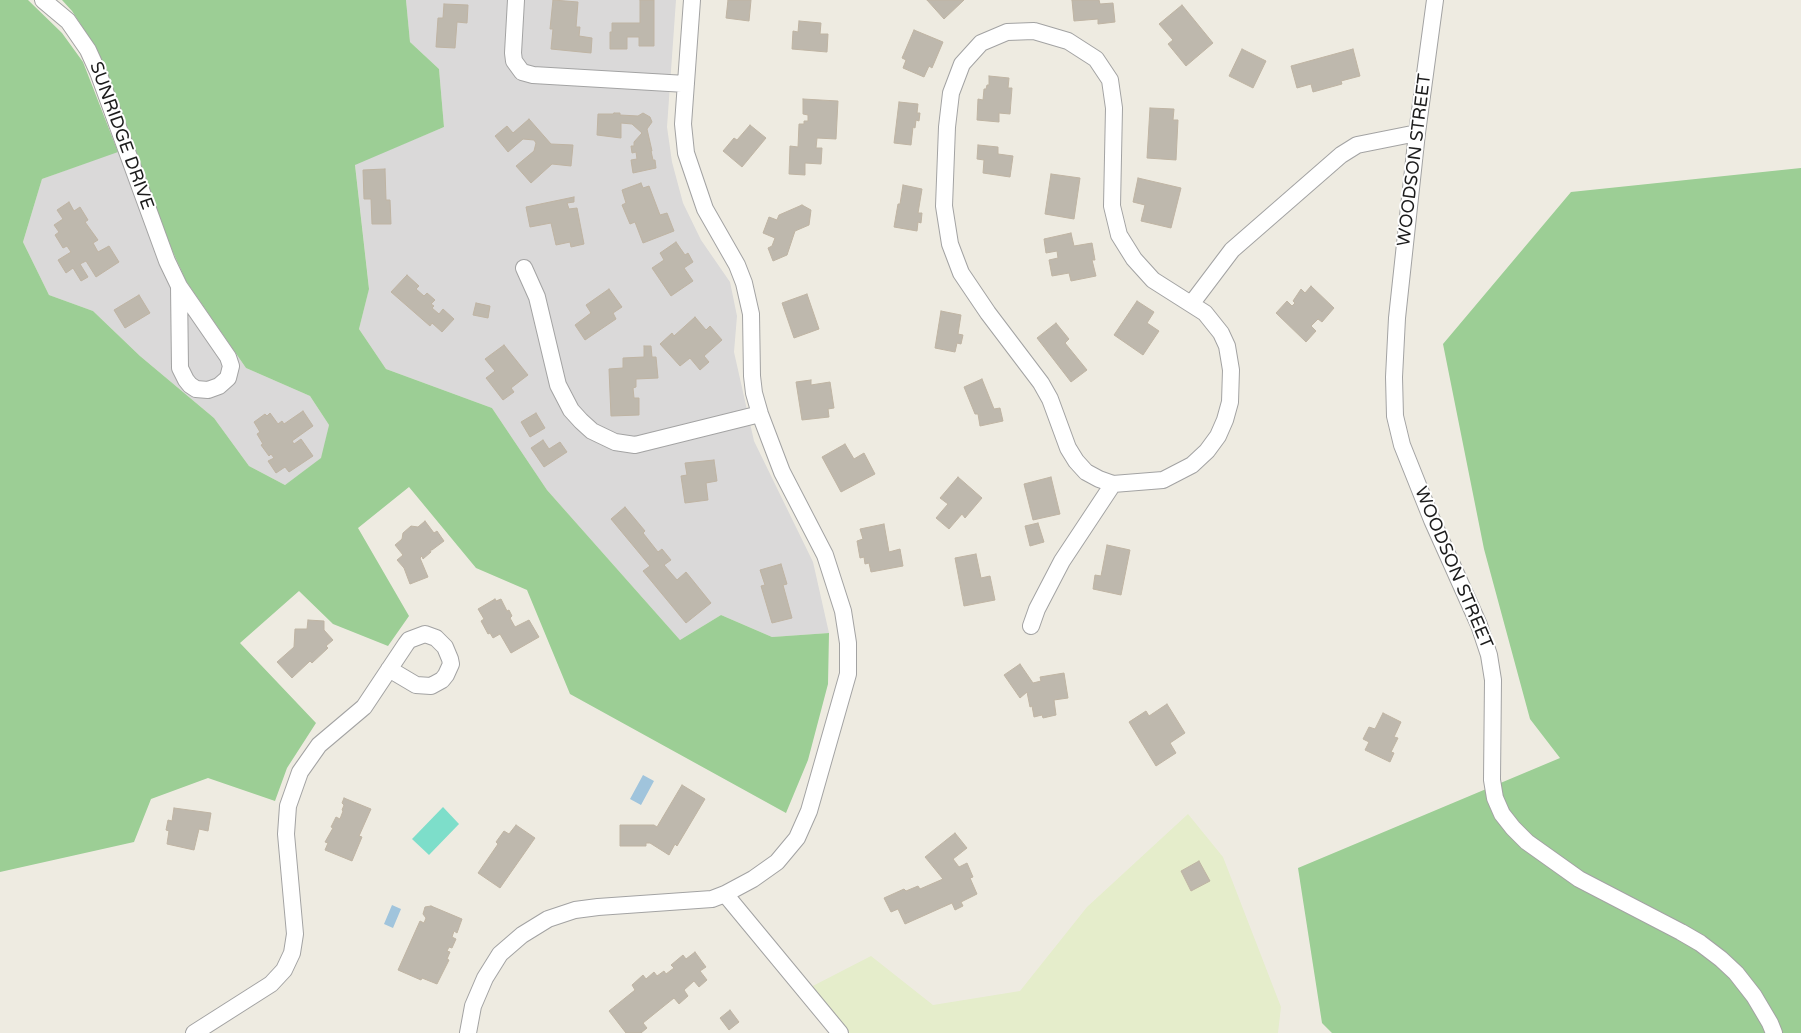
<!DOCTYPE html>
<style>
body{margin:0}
canvas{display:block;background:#eeebe1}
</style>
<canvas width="1801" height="1033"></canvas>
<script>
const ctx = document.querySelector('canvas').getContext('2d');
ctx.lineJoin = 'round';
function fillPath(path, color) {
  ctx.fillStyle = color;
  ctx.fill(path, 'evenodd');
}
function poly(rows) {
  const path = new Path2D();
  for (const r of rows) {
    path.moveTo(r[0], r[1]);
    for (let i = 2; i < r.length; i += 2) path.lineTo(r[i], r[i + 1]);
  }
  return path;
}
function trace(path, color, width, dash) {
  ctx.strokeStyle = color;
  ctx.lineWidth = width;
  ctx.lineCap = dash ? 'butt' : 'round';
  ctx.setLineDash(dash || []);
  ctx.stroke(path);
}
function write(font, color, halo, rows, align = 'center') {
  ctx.font = font + ' "Varela Round",sans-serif';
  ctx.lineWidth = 4;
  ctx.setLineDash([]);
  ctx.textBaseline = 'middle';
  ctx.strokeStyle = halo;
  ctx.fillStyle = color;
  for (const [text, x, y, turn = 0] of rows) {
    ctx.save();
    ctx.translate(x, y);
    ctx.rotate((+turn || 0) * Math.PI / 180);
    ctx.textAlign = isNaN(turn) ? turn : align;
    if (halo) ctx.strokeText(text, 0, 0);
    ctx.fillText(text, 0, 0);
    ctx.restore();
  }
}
const residential = poly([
 [406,0,676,0,667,127,672,162,683,203,701,240,730,282,737,316,734,352,754,441,813,562,829,633,772,637,721,615,680,640,547,490,492,408,386,369,359,329,369,288,355,164,444,127,439,69,410,42],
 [132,146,172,250,186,281,246,368,310,396,329,425,322,458,285,485,249,466,214,418,140,356,93,311,49,295,23,242,42,179]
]);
const farmland = poly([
 [1188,814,1223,857,1281,1007,1278,1033,840,1033,805,990,871,956,933,1005,1020,991,1087,907]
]);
const forest = poly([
 [0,0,28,0,62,33,83,62,118,152,42,179,23,242,49,295,93,311,140,356,214,418,249,466,285,485,321,458,329,425,310,396,246,368,186,281,172,250,94,45,72,11,62,0,406,0,410,42,439,69,444,127,355,165,369,289,359,329,386,369,492,408,547,490,680,640,721,615,772,637,829,633,828,684,808,760,786,813,570,694,527,590,476,568,409,487,358,528,409,616,388,646,333,624,299,591,240,643,316,723,287,768,275,801,208,778,151,799,134,842,0,872],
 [1801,168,1801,1033,1332,1033,1322,1023,1298,868,1560,758,1530,719,1484,549,1443,344,1571,192]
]);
const pitch = poly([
 [443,807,459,824,429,855,412,839]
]);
const water = poly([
 [643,775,654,781,641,805,630,799],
 [392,905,401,909,393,928,384,924]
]);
const building = poly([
 [553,0,578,2,576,27,580,27,579,36,592,38,591,53,551,49,553,29,550,29,553,0],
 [640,0,654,0,654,46,639,46,639,37,627,37,627,49,610,49,610,32,612,32,612,23,640,23,640,0],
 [728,0,751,0,749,21,726,18,728,0],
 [927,0,964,0,944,19,927,0],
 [1072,0,1099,0,1100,4,1113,3,1115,22,1098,24,1098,19,1074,21,1072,0],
 [444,4,468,5,467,23,457,22,455,48,436,47,438,18,443,18,444,4],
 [1182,5,1213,43,1186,66,1168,44,1173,40,1159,24,1182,5],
 [799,21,821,23,820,34,828,34,827,52,792,49,793,31,798,32,799,21],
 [914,30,943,42,932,68,929,66,924,77,903,68,906,60,902,58,914,30],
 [1242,49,1266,61,1253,88,1229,76,1242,49],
 [1353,49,1360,76,1341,81,1342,84,1313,92,1311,84,1297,88,1291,66,1353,49],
 [989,76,1009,78,1008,88,1012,88,1010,114,999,113,999,122,977,120,978,99,983,100,984,89,986,89,987,85,989,85,989,76],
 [803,99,838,101,836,139,817,138,816,148,822,148,821,164,805,163,805,175,789,174,790,146,798,147,799,124,804,124,804,121,808,121,808,115,803,114,803,99],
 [899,102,918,104,917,113,920,113,919,121,916,120,915,128,913,127,911,145,894,143,899,102],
 [1150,108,1174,109,1173,120,1178,120,1176,160,1147,158,1150,108],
 [614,113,620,113,620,115,638,116,643,113,650,117,652,122,647,129,652,151,651,151,653,160,655,160,656,168,633,173,631,160,637,159,636,152,632,153,631,146,634,146,634,142,642,133,632,124,621,123,621,138,597,135,598,114,613,114,614,113],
 [529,119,551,144,573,145,571,166,552,164,531,183,516,166,534,151,536,143,534,140,523,139,508,152,495,136,507,126,513,133,529,119],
 [750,125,766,138,742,167,723,151,734,138,737,140,750,125],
 [978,145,998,147,998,154,1013,156,1010,177,983,173,984,160,977,159,978,145],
 [385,169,386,200,390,200,391,224,372,224,371,199,364,199,363,170,385,169],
 [1051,174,1080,178,1074,219,1045,214,1051,174],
 [1138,178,1181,188,1171,228,1141,221,1145,205,1133,202,1138,178],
 [641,183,643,188,649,186,660,215,667,213,674,231,643,243,635,222,630,224,622,205,626,203,622,190,641,183],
 [903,185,922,189,918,213,922,213,921,223,918,222,917,231,894,227,898,204,900,204,903,185],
 [574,197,574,202,567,203,569,209,577,208,584,244,571,247,570,242,556,245,551,223,530,227,526,207,574,197],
 [69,202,74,211,80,207,88,220,85,222,98,240,93,243,98,252,109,246,119,262,96,277,86,261,80,264,88,277,81,281,73,268,66,273,58,260,71,252,67,246,63,248,55,235,59,232,54,225,63,219,57,210,69,202],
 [802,205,811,210,809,225,795,231,787,255,773,261,768,248,772,246,775,238,763,233,769,217,777,220,779,215,802,205],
 [1071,233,1074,246,1092,243,1095,260,1092,260,1096,276,1071,281,1069,273,1052,276,1049,260,1058,258,1057,251,1046,253,1044,239,1071,233],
 [676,242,685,255,688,253,693,262,684,268,693,281,671,296,652,268,664,260,660,253,676,242],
 [407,275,419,286,416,289,424,296,427,293,435,300,431,304,434,306,432,308,439,314,443,309,454,319,442,332,432,323,430,326,391,292,407,275],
 [1311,286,1334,308,1322,322,1318,319,1311,326,1316,331,1306,342,1276,313,1287,301,1292,306,1295,303,1293,301,1301,289,1305,293,1311,286],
 [609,289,622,307,613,313,616,319,585,340,575,325,591,313,586,305,609,289],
 [807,294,819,329,794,338,782,303,807,294],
 [139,295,150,313,125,328,114,310,139,295],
 [1137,301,1154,312,1147,323,1159,331,1143,355,1114,335,1137,301],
 [476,303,490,306,488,318,473,315,476,303],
 [941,311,961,315,958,334,963,335,961,344,957,343,955,352,935,348,941,311],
 [695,317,706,330,710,326,722,340,704,356,709,362,700,370,690,358,680,366,660,344,672,333,674,336,695,317],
 [1056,323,1069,339,1065,343,1087,370,1071,382,1037,338,1056,323],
 [504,345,528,375,511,388,514,392,503,400,486,378,495,371,485,359,504,345],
 [644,346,651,346,652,357,656,357,658,378,636,379,636,387,633,388,634,398,639,398,639,415,611,416,609,369,623,368,623,358,644,357,644,346],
 [982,379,994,409,1000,408,1003,421,980,426,978,414,975,414,964,387,982,379],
 [811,380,811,385,830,382,834,408,828,409,829,417,802,420,796,382,811,380],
 [303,411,313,426,292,441,294,444,301,439,313,456,289,472,285,467,276,473,268,461,274,458,271,454,269,456,261,445,263,444,257,434,260,432,254,422,265,414,267,416,270,413,278,424,282,421,284,424,303,411],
 [536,413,545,428,530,437,521,422,536,413],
 [543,440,549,449,560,442,567,452,544,467,531,448,543,440],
 [845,444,854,459,864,453,875,474,841,492,822,457,845,444],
 [714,460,717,481,706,483,708,500,685,503,681,476,687,475,685,463,714,460],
 [958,477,982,498,965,518,962,514,949,529,936,518,948,504,940,498,958,477],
 [1051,477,1060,514,1033,520,1024,484,1051,477],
 [625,507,645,531,643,533,658,552,662,549,671,560,664,565,677,580,686,572,711,603,686,623,643,571,650,566,611,519,625,507],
 [425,521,434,533,437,531,444,541,432,550,430,550,431,552,423,559,422,556,420,558,428,577,410,584,404,568,397,560,403,555,395,545,402,539,403,533,411,526,418,527,425,521],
 [1038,523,1044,542,1030,546,1025,526,1038,523],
 [884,524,889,552,900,549,903,566,871,572,869,563,865,564,864,557,860,558,857,541,863,539,860,529,884,524],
 [1107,545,1130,550,1121,595,1093,589,1095,575,1101,576,1107,545],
 [976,554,981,578,990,576,995,600,964,606,955,558,976,554],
 [781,564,787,584,783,585,792,618,772,623,761,586,765,585,760,570,781,564],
 [495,599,496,601,501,599,507,611,509,610,512,616,510,618,515,627,529,620,539,637,511,653,500,634,493,638,490,633,488,634,481,621,484,619,478,609,495,599],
 [308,620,324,621,324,630,333,640,326,646,328,648,312,663,310,661,292,678,277,662,294,647,295,629,307,629,308,620],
 [1020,664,1033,683,1041,681,1040,677,1064,673,1068,698,1054,700,1056,715,1043,718,1042,715,1034,717,1032,706,1030,707,1027,692,1020,698,1004,675,1020,664],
 [1167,704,1185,733,1170,743,1176,753,1156,766,1129,722,1146,711,1149,716,1167,704],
 [1383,713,1401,722,1394,737,1398,738,1391,752,1394,753,1390,762,1365,750,1369,742,1363,739,1369,727,1375,729,1383,713],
 [682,785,705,799,677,846,675,844,669,855,650,843,646,843,646,846,620,846,620,825,654,825,657,827,682,785],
 [344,798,371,809,359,836,362,837,352,861,325,850,328,843,325,842,333,828,331,827,336,817,340,819,343,811,342,810,344,805,342,803,344,798],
 [174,808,211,813,208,831,199,829,194,850,167,844,169,831,166,830,168,820,172,821,174,808],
 [516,825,535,838,500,888,478,873,498,844,496,842,504,831,509,834,516,825],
 [955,833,967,848,953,859,959,867,967,863,973,877,970,878,977,894,961,902,963,906,955,910,952,903,905,924,898,909,891,912,884,898,904,889,906,891,918,886,920,889,943,879,925,857,955,833],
 [1199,861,1210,881,1191,891,1181,871,1199,861],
 [431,906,462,919,457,933,454,931,452,937,456,939,452,948,449,947,447,951,450,952,447,959,449,960,437,984,422,978,421,980,398,970,420,921,424,923,426,918,423,914,425,907,431,906],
 [695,952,706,967,700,971,707,980,699,987,694,981,684,990,688,996,679,1004,674,998,643,1023,647,1028,641,1033,626,1033,609,1011,635,990,632,985,643,975,646,979,654,972,657,976,664,971,666,974,674,968,671,965,683,955,686,959,695,952],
 [730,1010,739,1022,729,1030,720,1018,730,1010]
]);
const minor = poly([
 [43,0,68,21,88,50,98,72,167,261,179,286,228,357,231,366,228,378,219,386,208,390,196,389,190,385,186,380,180,368,179,286],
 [516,0,513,53,514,61,522,72,533,75,686,84],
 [1435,0,1417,133,1397,318,1394,377,1395,416,1402,445,1432,520,1479,625,1489,655,1493,680,1492,780,1495,798,1502,814,1513,828,1527,842,1579,879,1681,932,1700,943,1721,959,1736,973,1754,996,1770,1023,1774,1033],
 [1034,31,1068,41,1096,59,1110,80,1114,108,1112,206,1119,235,1134,259,1153,280,1205,313,1221,333,1227,346,1231,370,1230,402,1225,420,1218,436,1207,451,1192,465,1163,480,1113,484,1099,479,1086,472,1076,461,1068,448,1050,399,1041,383,988,313,961,273,950,244,944,206,947,127,951,93,962,64,981,43,1007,32,1034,31],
 [524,268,537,297,558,385,571,410,581,421,592,431,615,442,635,445,760,414],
 [1192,303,1232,250,1341,155,1357,145,1417,133],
 [1031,626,1037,609,1062,561,1113,484],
 [725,894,840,1033],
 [194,1033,271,984,284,970,292,953,295,934,286,834,288,806,300,772,319,745,364,707,406,644,409,640,425,634,436,638,445,647,450,659,451,664,446,675,442,680,431,686,416,685,389,669],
 [468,1033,473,1006,485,978,500,954,522,935,548,919,575,910,598,907,712,899,725,894,753,879,777,862,797,838,809,811,848,674,848,643,843,611,825,555,782,472,760,414,754,393,752,376,751,314,744,283,737,265,705,209,686,153,683,124,692,0]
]);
const streetNames = [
 ["SUNRIDGE DRIVE",121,136,70],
 ["WOODSON STREET",1415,160,-83],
 ["WOODSON STREET",1453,568,67]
];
fillPath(residential, '#dad9d9');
fillPath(farmland, '#e5edcb');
fillPath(forest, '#9cce95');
fillPath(pitch, '#7ddeca');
fillPath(water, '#a0c4dc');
fillPath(building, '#beb8ad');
trace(building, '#bfb4a3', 1);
trace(minor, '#a3a3a3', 18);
trace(minor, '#fff', 16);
write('18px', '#1c1c1c', '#fff', streetNames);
</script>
